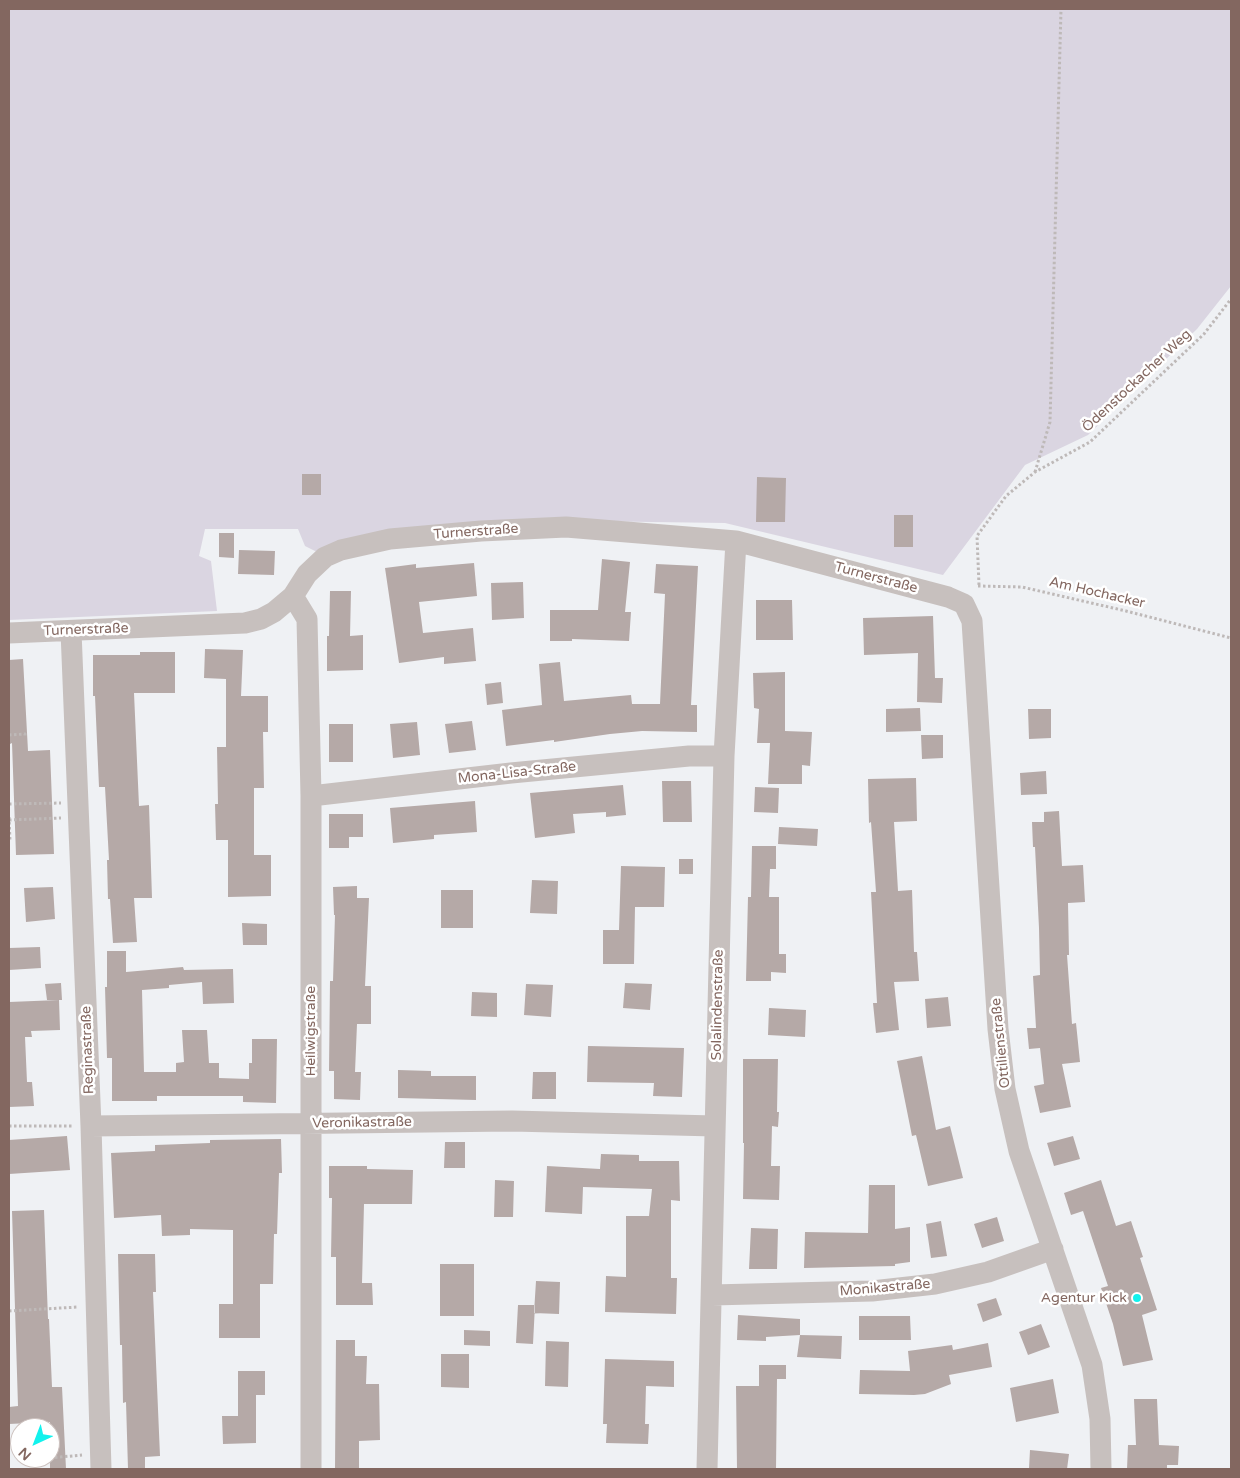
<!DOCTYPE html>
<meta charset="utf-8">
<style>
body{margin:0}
#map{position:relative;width:1240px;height:1478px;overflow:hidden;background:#eff1f4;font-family:"Varela Round",sans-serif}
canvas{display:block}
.frame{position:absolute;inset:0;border:10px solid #836760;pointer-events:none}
.north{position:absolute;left:10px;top:1418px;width:50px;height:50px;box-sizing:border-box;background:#fff;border:1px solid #cdc2bf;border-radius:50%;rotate:223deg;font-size:14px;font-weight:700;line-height:20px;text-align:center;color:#836760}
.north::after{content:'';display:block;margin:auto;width:18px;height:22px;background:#12f2ed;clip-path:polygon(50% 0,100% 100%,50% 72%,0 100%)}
</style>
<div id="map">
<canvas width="1240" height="1478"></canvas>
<div class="frame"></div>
<div class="north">N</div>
</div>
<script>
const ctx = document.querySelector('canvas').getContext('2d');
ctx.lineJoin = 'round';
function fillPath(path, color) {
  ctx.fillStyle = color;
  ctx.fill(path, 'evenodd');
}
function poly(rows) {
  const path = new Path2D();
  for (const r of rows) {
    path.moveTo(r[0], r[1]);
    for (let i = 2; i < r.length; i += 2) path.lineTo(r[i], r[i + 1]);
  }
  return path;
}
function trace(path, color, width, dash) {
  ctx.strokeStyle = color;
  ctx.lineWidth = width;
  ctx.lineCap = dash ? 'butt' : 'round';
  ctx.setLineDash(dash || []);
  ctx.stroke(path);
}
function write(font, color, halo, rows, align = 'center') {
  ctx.font = font + ' "Varela Round",sans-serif';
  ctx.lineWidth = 5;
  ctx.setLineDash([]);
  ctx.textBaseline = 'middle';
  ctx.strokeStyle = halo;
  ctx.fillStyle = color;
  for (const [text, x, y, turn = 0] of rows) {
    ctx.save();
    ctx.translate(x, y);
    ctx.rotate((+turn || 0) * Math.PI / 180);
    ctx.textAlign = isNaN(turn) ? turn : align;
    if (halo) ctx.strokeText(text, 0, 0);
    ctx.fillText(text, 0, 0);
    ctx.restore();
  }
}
const green = poly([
 [9,9,1231,9,1231,286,1197,329,1088,435,1025,465,943,575,725,523,507,520,321,554,305,546,298,529,205,529,199,556,211,561,217,611,9,620]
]);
const building = poly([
 [302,474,321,474,321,495,302,495],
 [757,477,786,478,785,522,756,522],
 [894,515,913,515,913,547,894,547],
 [219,533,234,533,234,558,219,557],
 [239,550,275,551,274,575,238,574],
 [602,559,630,562,625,612,631,612,629,641,572,639,572,641,550,641,550,610,598,610],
 [474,563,477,596,419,602,423,633,473,628,476,661,444,664,444,657,399,663,385,568,416,564,416,568],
 [656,564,698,566,691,705,697,705,697,732,642,731,610,734,554,742,554,740,506,746,502,710,542,705,539,664,560,662,564,701,631,695,632,704,660,704,665,594,654,593],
 [523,582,524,618,492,620,491,583],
 [330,591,351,591,350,636,363,635,363,670,327,671,327,636,329,636],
 [756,600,792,600,793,640,756,640],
 [933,616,935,678,943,678,942,703,917,702,918,653,864,655,863,618],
 [205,649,243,650,241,696,268,696,268,732,263,732,264,788,254,788,254,855,271,855,271,896,228,897,228,840,216,840,215,804,218,804,217,747,226,747,226,679,204,678],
 [140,652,175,652,175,693,134,693,139,806,149,805,152,898,134,898,137,942,113,943,110,899,108,899,107,860,109,860,105,787,99,787,95,696,93,696,93,655,140,655],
 [23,659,28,751,50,750,54,854,16,855,12,743,10,744,9,733,9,660],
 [785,672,785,731,812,732,810,766,802,765,802,784,768,784,770,743,757,743,759,709,754,708,753,673],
 [501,682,503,703,487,705,485,684],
 [920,708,921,731,886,732,886,709],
 [1028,709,1051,709,1051,738,1029,739],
 [472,721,476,750,449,753,445,724],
 [417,722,420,755,393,758,390,724],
 [329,724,353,724,353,762,329,762],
 [921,735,943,735,943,758,922,759],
 [1046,771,1047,794,1021,795,1020,773],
 [916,778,917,821,894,822,898,891,912,890,914,952,917,952,919,981,894,982,899,1030,876,1033,873,1003,877,1003,871,892,876,892,871,822,869,823,868,779],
 [662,781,691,781,692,822,663,822],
 [623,785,626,815,606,817,606,812,573,814,575,833,535,838,530,793],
 [755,787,779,788,778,813,754,812],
 [475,801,477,832,434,835,434,839,393,843,390,808],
 [1059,811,1062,866,1083,865,1085,902,1068,903,1069,955,1067,955,1072,1024,1076,1023,1080,1062,1062,1064,1071,1107,1040,1113,1034,1086,1044,1084,1040,1048,1029,1049,1027,1028,1036,1028,1033,976,1040,975,1039,928,1035,847,1033,847,1032,822,1044,822,1044,812],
 [329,814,363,814,363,837,349,837,349,848,329,848],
 [779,827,818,829,817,846,778,844],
 [752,846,776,846,776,869,770,869,769,897,779,897,779,954,786,954,786,973,771,972,771,981,746,981,748,897,751,897],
 [679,859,693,859,693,874,679,874],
 [621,866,665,867,664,907,635,907,634,964,603,964,603,930,619,930],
 [532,880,558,881,557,914,530,913],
 [357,886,357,898,369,898,365,986,371,986,371,1024,357,1024,355,1072,361,1072,360,1100,334,1099,334,1071,329,1071,330,981,333,981,335,915,334,915,333,887],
 [53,887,55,919,26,922,24,888],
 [441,890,473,890,473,928,441,928],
 [242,923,267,924,267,945,243,945],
 [40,947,41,968,9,970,9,948],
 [107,951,126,951,126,972,183,967,184,970,233,969,234,1003,203,1004,202,982,169,985,169,988,142,990,144,1072,176,1072,176,1063,184,1062,182,1030,207,1030,209,1063,219,1063,219,1078,249,1079,249,1063,252,1063,252,1039,277,1039,276,1103,243,1102,243,1096,157,1096,157,1101,112,1101,112,1058,107,1058,105,987,107,987],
 [61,983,62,1000,47,1000,45,984],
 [625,983,652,984,650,1010,623,1008],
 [526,984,553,985,551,1017,524,1015],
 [472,992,497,993,497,1017,471,1016],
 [948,997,951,1026,927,1028,925,999],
 [59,1000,60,1030,31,1031,32,1037,25,1037,27,1082,32,1082,34,1106,9,1107,9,1083,10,1083,9,1002],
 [769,1008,806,1010,805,1037,768,1035],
 [588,1046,684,1048,682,1097,653,1096,654,1083,587,1082],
 [922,1056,936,1130,950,1126,963,1178,928,1186,916,1135,912,1136,897,1061],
 [743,1059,778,1059,777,1112,779,1112,778,1127,772,1126,771,1166,780,1166,779,1200,743,1199,744,1143,743,1143],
 [398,1070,431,1071,431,1076,476,1076,476,1100,398,1098],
 [533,1072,556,1072,556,1099,532,1099],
 [67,1136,70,1170,9,1174,9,1140],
 [1073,1136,1080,1159,1054,1166,1047,1143],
 [281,1139,282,1173,279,1173,277,1234,274,1234,273,1284,260,1284,260,1338,219,1338,219,1304,233,1304,233,1230,190,1229,190,1235,162,1236,161,1215,114,1218,111,1153,155,1151,155,1145,210,1143,210,1140],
 [445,1142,465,1142,465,1168,444,1168],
 [601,1154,639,1155,639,1161,679,1161,680,1201,671,1200,671,1278,677,1278,676,1314,605,1312,606,1276,626,1277,626,1216,649,1216,652,1189,583,1187,582,1214,545,1212,547,1166,600,1169],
 [329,1166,367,1166,367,1169,413,1170,412,1204,364,1204,362,1283,372,1283,373,1305,336,1305,336,1257,331,1257,332,1198,329,1198],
 [495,1180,514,1181,513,1217,494,1217],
 [1101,1180,1116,1226,1131,1221,1143,1257,1140,1258,1157,1310,1142,1315,1153,1360,1123,1366,1113,1324,1101,1288,1108,1286,1083,1211,1071,1215,1064,1193],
 [869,1185,895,1185,895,1229,910,1227,910,1262,895,1264,895,1266,804,1268,805,1232,868,1233],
 [44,1210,48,1319,49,1319,52,1387,62,1387,66,1469,50,1469,50,1422,9,1424,9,1407,18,1406,12,1211],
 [997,1217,1004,1241,982,1248,974,1224],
 [941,1221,947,1256,931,1258,926,1224],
 [751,1228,778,1229,777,1269,749,1269],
 [118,1254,155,1254,156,1292,153,1292,160,1456,145,1457,145,1469,128,1469,126,1402,123,1403,122,1345,120,1345],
 [440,1264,474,1264,474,1316,440,1316],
 [536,1281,560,1282,559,1314,534,1313],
 [996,1298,1002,1315,983,1322,977,1304],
 [518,1305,535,1305,533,1344,516,1343],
 [738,1315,800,1319,800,1335,766,1337,766,1341,737,1340],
 [859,1316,910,1316,911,1340,859,1340],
 [1041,1324,1050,1347,1028,1355,1019,1332],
 [464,1330,490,1331,490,1346,464,1345],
 [800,1335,842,1336,841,1359,797,1357],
 [336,1340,355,1340,355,1356,367,1356,366,1384,379,1384,380,1440,359,1441,359,1469,335,1469],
 [546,1341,569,1342,568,1387,545,1386],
 [988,1343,992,1367,949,1375,951,1384,925,1394,914,1395,859,1394,860,1370,910,1371,908,1351,952,1345,953,1350],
 [441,1354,469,1354,469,1388,441,1387],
 [605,1359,674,1361,674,1387,646,1386,645,1424,649,1424,648,1444,606,1443,607,1424,603,1424],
 [759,1365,786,1365,786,1379,777,1379,776,1469,737,1469,736,1386,759,1386],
 [238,1371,265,1371,265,1395,256,1395,256,1443,223,1444,222,1416,238,1416],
 [1053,1379,1059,1413,1016,1422,1010,1388],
 [1134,1399,1157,1399,1159,1445,1179,1446,1178,1465,1167,1465,1167,1469,1127,1469,1128,1445,1136,1445],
 [1030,1450,1069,1454,1067,1469,1029,1469]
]);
const path = poly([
 [1035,472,1050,422,1061,9],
 [979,585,977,536,1006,496,1035,472,1090,442,1204,334,1231,299],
 [978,586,1022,587,1126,611,1231,638],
 [9,735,25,734,25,738],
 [9,804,61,803],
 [9,817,10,841],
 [9,820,61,818],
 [9,1126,73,1126],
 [9,1311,78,1307],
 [50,1458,82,1455],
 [24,1460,45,1458]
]);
const minor = poly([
 [293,596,307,619,311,796,311,1469],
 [71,631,91,1126,101,1469],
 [9,633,245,623,261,619,274,612,293,596,307,574,325,557,341,550,390,539,481,531,566,527,736,541,948,597,964,604,972,621,998,1029,1005,1089,1019,1151,1092,1365,1100,1419,1101,1469],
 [311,796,511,773,689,756,724,756],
 [91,1126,512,1121,715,1126],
 [712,1295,872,1291,935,1284,988,1272,1053,1249],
 [707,1469,724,756,736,541]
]);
const markers = [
 [1137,1298,5,"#12f2ed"]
];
const streetNames = [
 ["Ödenstockacher Weg",1137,381,-43],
 ["Turnerstraße",476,532,-4],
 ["Turnerstraße",876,578,15],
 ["Am Hochacker",1097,593,13],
 ["Turnerstraße",86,630,-2],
 ["Mona-Lisa-Straße",517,773,-6],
 ["Solalindenstraße",718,1005,-89],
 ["Heilwigstraße",311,1031,-90],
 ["Ottilienstraße",1001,1043,-96],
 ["Reginastraße",88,1050,-92],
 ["Veronikastraße",362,1123,-1],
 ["Monikastraße",885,1288,-5]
];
const poiNames = [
 ["Agentur Kick",1127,1298]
];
fillPath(green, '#dad5e1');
fillPath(building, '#b5a9a7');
trace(path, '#beb9b8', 3, [2.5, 2.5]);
trace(minor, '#c7c0be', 21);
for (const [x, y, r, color] of markers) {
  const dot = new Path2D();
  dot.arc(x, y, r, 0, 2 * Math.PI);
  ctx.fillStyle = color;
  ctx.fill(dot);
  trace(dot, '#fff', 2);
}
write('14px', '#836760', '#fff', streetNames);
write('14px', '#836760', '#fff', poiNames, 'right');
</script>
